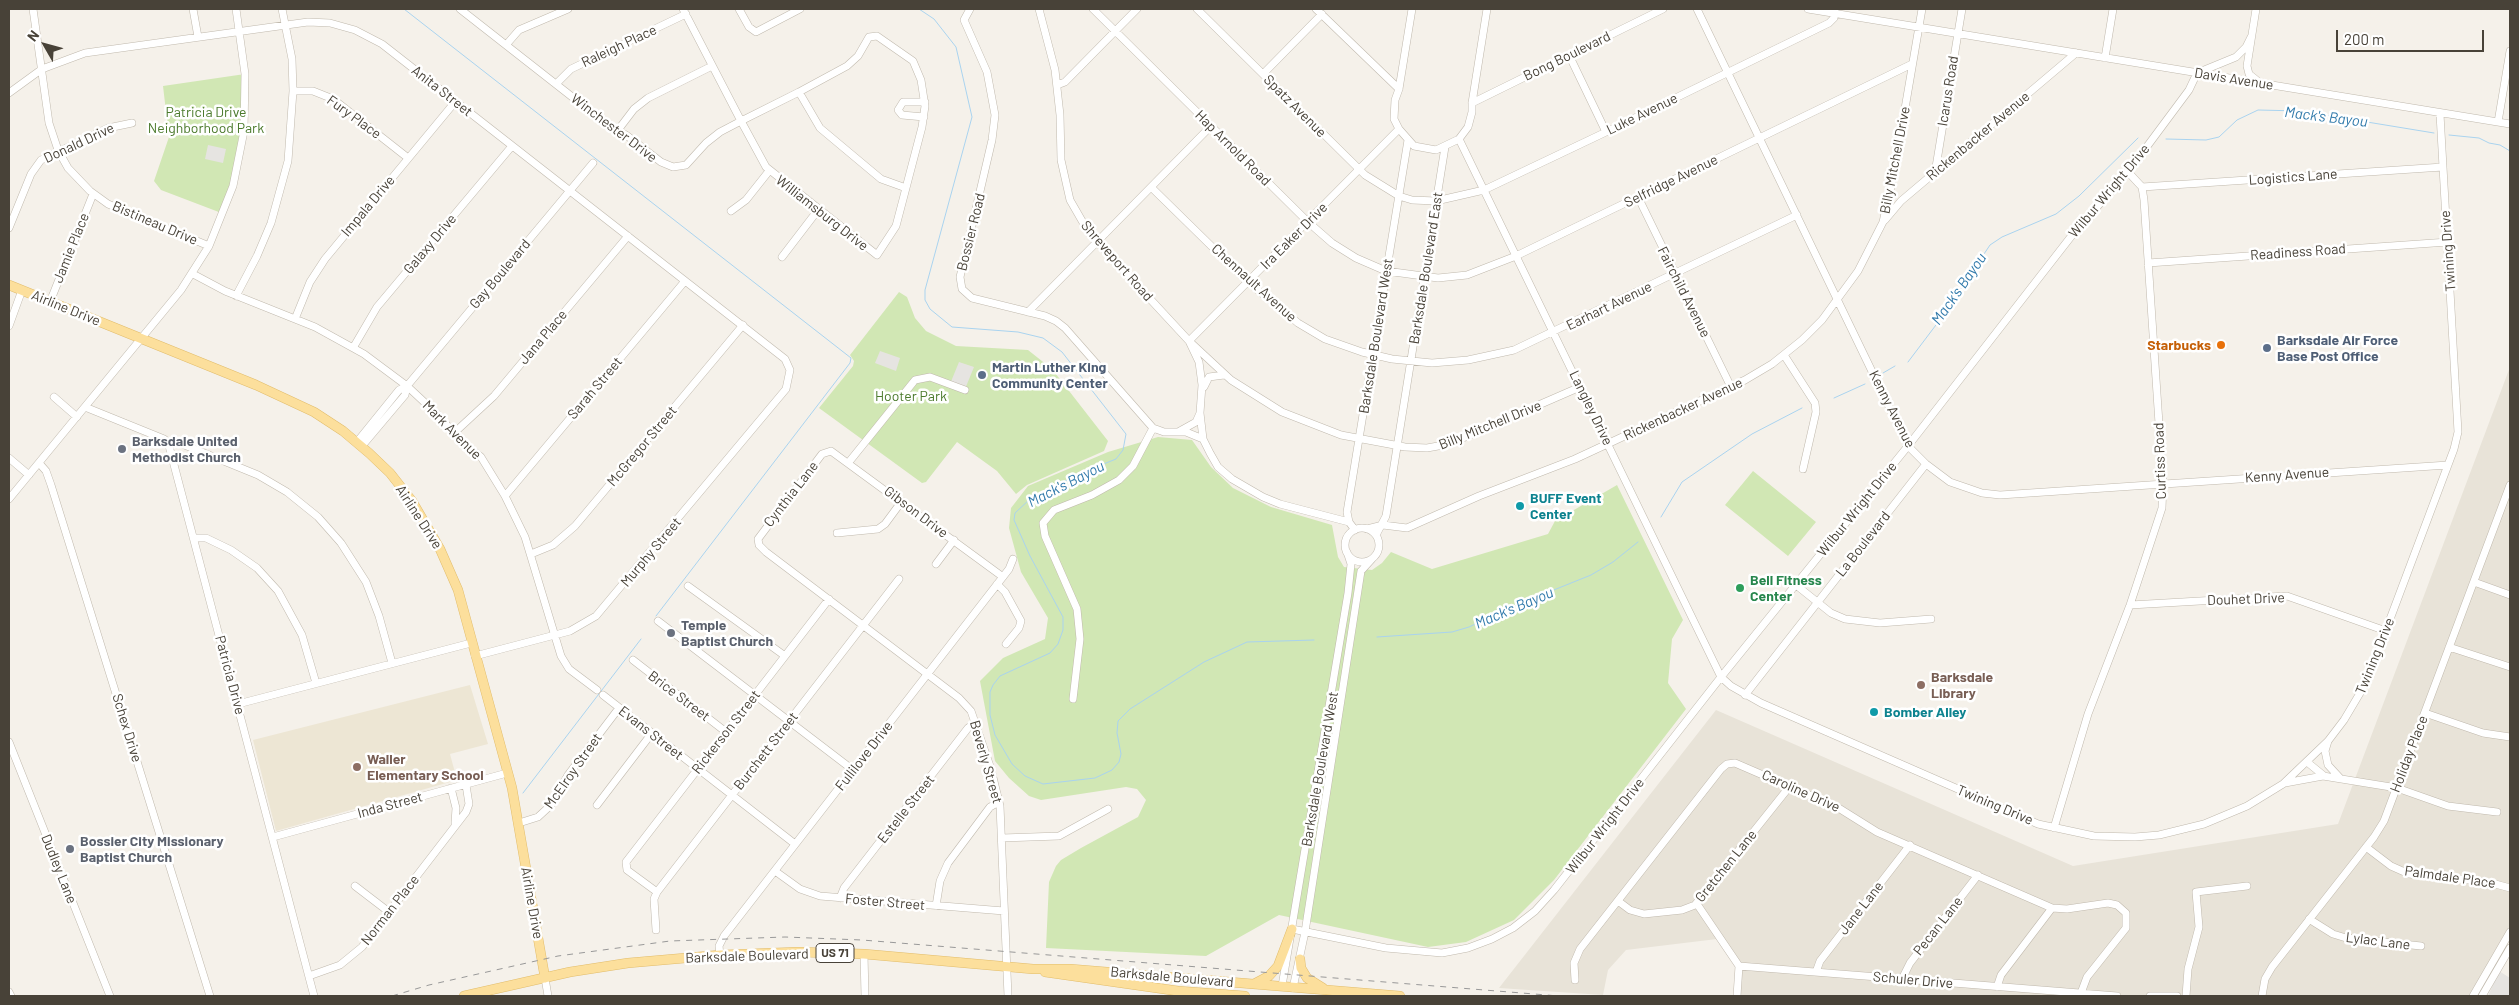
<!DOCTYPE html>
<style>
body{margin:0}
#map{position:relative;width:2519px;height:1005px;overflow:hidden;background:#f5f1ea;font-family:Barlow,sans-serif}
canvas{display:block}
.frame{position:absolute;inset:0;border:10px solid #484238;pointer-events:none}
.north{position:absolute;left:20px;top:20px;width:50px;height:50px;-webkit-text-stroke:4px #fff;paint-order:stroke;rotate:308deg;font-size:14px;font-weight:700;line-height:20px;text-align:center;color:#484238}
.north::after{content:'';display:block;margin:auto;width:18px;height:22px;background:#484238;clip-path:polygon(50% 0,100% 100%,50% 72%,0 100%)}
.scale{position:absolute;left:2336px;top:30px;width:148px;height:22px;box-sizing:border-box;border:2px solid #484238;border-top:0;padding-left:6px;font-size:15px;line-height:18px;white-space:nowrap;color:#484238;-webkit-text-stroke:4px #fff;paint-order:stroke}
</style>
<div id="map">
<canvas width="2519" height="1005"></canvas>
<div class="frame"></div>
<div class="north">N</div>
<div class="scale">200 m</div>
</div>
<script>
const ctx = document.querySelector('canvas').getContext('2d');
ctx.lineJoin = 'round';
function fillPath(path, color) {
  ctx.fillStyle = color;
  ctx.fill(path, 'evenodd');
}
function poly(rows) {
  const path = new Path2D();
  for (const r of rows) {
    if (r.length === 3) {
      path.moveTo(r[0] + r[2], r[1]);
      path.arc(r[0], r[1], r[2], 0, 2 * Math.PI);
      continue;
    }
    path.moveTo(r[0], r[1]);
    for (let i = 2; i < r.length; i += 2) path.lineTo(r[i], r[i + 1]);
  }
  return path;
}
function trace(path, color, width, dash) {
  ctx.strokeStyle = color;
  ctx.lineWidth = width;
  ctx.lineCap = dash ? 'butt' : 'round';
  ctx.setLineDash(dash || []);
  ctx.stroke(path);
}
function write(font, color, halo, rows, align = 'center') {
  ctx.font = font + ' Barlow,sans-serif';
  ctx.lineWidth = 5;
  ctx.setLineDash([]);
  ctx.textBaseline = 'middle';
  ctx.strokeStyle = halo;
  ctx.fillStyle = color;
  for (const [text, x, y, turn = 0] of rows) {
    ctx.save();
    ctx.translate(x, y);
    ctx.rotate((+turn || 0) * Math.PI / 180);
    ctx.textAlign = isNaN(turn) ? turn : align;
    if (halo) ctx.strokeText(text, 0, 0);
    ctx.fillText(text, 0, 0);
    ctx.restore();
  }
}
const residential = poly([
 [2510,367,2510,927,2470,996,1734,996,1736,967,1717,939,1626,950,1608,970,1603,995,1499,988,1716,710,2073,866,2338,824]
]);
const education = poly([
 [470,685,488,744,450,754,457,780,276,831,253,740]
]);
const green = poly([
 [245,74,245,119,224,214,161,190,154,181,169,137,163,86],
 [899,292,907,297,915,318,926,331,956,346,1028,350,1052,369,1108,441,1104,451,1027,485,1016,494,997,471,957,442,926,482,922,483,819,408,853,366,854,361,850,355],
 [1158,437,1192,440,1211,467,1233,488,1271,507,1332,525,1338,557,1344,567,1372,570,1382,563,1391,552,1432,569,1548,534,1555,521,1617,485,1683,620,1672,639,1668,683,1686,709,1554,880,1514,920,1466,942,1428,947,1279,915,1206,956,1046,948,1049,882,1056,866,1061,860,1081,848,1138,817,1146,800,1137,789,1126,787,1041,800,1029,796,1009,778,995,761,980,681,1003,658,1045,639,1048,618,1021,572,1009,528,1011,508,1028,486,1108,452],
 [1753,471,1816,522,1788,556,1725,505]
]);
const parking = poly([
 [208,145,226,149,223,163,205,159],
 [880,351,900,358,896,371,875,363],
 [959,362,974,367,965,389,950,384],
 [2499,971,2510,978,2510,996,2488,996]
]);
const stream = poly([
 [404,9,851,358,850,363,656,616],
 [919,9,934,19,956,47,972,117,925,290,925,300,930,309,952,327,1018,332,1043,338,1062,352,1126,434,1123,450,1116,459,1079,474,1030,499,1015,513,1014,520,1030,556,1063,617,1063,630,1058,644,1050,653,1000,676,993,685,990,692,990,715,995,735,1012,764,1025,776,1043,784,1095,778,1112,770,1119,762,1121,754,1117,733,1118,721,1130,709,1204,662,1247,642,1314,640],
 [2449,135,2479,138,2489,143,2500,145,2510,151],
 [2166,139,2206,140,2219,137,2237,120,2258,110,2300,111,2434,133],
 [1908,362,1942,317,1990,245,2002,237,2056,214,2079,196,2138,138],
 [1883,373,1895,366],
 [1834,398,1865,384],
 [1661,517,1682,482,1752,434,1802,408],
 [1377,637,1452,632,1469,627,1509,608,1591,575,1613,562,1638,542],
 [523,793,641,639]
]);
const minor = poly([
 [33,9,49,123,58,150,68,168,90,191,108,204,209,246],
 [193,9,198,37],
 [460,9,608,125,626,135,661,162,673,167,686,165,706,143,720,132,741,121,799,92,847,66,858,56,869,37,877,36,913,61,921,80,925,106,922,127,896,226,877,255,766,167,741,121,683,9],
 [739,9,749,27,756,32,800,9],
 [970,9,964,20,987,72,995,115,992,140,960,277,962,289,972,298,1045,316,1056,321,1065,328,1153,428,1164,432,1178,432,1196,422,1200,413,1202,385,1199,362,1189,341,1089,233,1070,200,1061,160,1060,115,1055,70,1039,9],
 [1093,9,1308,222,1332,243,1356,258,1386,271,1438,278,1467,275,1516,256,1912,64],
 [1197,9,1365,175,1399,196,1412,200,1436,201,1484,190,1606,132,1829,23,1834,18,1835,9],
 [1316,9,1399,89],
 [1412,9,1399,89,1395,100,1394,119,1399,129,1414,146,1436,150,1459,139,1468,127,1472,112,1472,103,1487,9],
 [1697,9,1908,446,1926,464,1950,482,1982,493,2000,495,2448,465],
 [1808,9,2510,124],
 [2256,9,2247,66,2249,74,2259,82],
 [506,45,519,30,568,9],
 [1569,55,1606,132],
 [2105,58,2113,9],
 [1263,74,1322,14],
 [556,84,571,69,686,14],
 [1057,85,1065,82,1137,9],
 [293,91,313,91,333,99,408,158],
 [799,92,820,128,881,179,906,188],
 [9,93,42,69,85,53,308,22,330,23,355,30,382,44,785,359,790,370,786,389,596,616,570,631,475,656],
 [1472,103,1663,9],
 [924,117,902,115,898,110,903,102,925,102],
 [2498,122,2510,51],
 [1399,129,1189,341,1231,380,1282,412,1341,435,1405,447,1427,448,1449,444,1580,387],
 [618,130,634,109,648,98,712,66],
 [1459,139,1721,677,1731,686,1761,703,2038,824,2094,836,2135,837,2159,835,2204,824,2247,806,2283,784,2328,741,2344,720,2366,683,2454,449,2458,432,2440,114],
 [1935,173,1962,9],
 [1151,187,1248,282,1298,323,1325,339,1362,352,1392,359,1432,363,1468,360,1514,350,1797,215],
 [2142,187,2443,167],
 [1638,197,1731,387],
 [731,211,746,200,769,171],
 [1885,220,1901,201,2076,53],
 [9,228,31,174,41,160,108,128,132,123],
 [782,257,818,210],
 [2148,263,2448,242],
 [193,274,225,291,315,327,364,354,407,386,437,414,462,442,481,457,505,496,525,537,561,656,569,669,597,690],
 [236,296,257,256,271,223,288,161,293,91,292,59,282,9],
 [50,302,93,194],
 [1028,312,1211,126],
 [295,319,310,282,325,259,455,102],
 [9,326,22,290],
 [353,348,377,307,512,146],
 [1784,355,1815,403,1816,412,1803,469],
 [1204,387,1209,377,1224,375],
 [54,397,77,417],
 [85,407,164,439,168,442,314,996],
 [1200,413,1203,439,1210,453,1218,467,1232,479,1263,497,1280,504,1349,522],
 [1180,432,1186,432,1203,439],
 [454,433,494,396,628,236],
 [168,442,182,444,258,475,287,492,318,517,341,543,366,582,379,616,392,663],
 [357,442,399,390,407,386,593,163],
 [362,446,405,395,407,386],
 [9,458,29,475],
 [849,462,915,380,930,377,965,390],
 [39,463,46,471,51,485,210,996],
 [505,496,685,281],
 [9,499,181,290,209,246,233,186,244,131,245,74,236,9],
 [1362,545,17],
 [1367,529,1383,525,1407,528,1479,496,1575,459,1745,380,1772,364,1802,340,1822,320,1858,271,1883,222,1894,173,1922,9],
 [1355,530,1349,522,1347,512,1408,140],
 [837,533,878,529,885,524,902,501],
 [1376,535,1386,516,1445,147],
 [194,538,206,538,231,550,257,568,278,591,302,635,316,683],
 [531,554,553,545,575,526,743,325],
 [936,564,954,540],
 [1003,577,831,451,822,454,758,539,759,545,766,552,959,698,971,711,991,769,1000,806,1008,996],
 [2474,582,2510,595],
 [997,584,1005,592,1021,621,1019,628,1006,644],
 [1796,585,1831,613,1845,619,1880,623,1931,619],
 [688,586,785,656],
 [2130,605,2287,596,2386,631],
 [658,621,853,770],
 [2449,647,2510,667],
 [633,660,726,732],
 [603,695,795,844],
 [1745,695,1926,464],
 [1073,699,1080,639,1077,609,1045,536,1043,523,1054,510,1092,495,1119,480,1133,466,1153,428],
 [238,704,471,643],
 [2425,713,2483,733,2510,737],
 [2328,741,2325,751,2328,765,2340,778],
 [9,742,110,996],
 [2307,762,2323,775],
 [2285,783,2323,776,2397,788,2448,806,2497,812],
 [451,788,456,808,455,823],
 [597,805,652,733],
 [519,823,538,817,551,805,568,775,619,708],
 [2054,828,2088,714,2130,605,2162,508,2163,483,2144,200,2142,187,2128,172],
 [273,837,507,773],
 [1002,838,1059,836,1108,809],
 [2366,847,2391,866,2409,874,2488,882,2510,888],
 [775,871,800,889,820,896,1004,911],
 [355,886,389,912],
 [657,892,627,870,626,862,829,599],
 [840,898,844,888,968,728,976,722],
 [1618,901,1630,910,1644,914,1682,910,1695,905,1790,786],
 [1697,904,1739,966,1737,996],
 [936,906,940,881,948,863,990,807,999,802],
 [2309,919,2333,934,2346,938,2421,946],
 [1292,929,1386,948,1442,953,1468,948,1492,939,1513,928,1535,911,1554,890,1721,677,1908,446,2073,234,2128,172,2189,90,2197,73,2236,57,2246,47,2251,37],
 [656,930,654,899,657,892,899,579],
 [864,954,865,996],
 [720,955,719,946,724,936,1009,569,1013,559],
 [1739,966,2117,996],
 [1816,972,1820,961,1910,845],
 [309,976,340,965,362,947,466,812,469,804,466,785],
 [545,978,548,996],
 [1902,979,1910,963,1978,875],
 [1575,980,1574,963,1580,949,1721,769,1727,764,1735,763,1837,807,1877,832,2052,908,2067,909,2108,903,2117,905,2126,913,2126,928,2087,977,2081,993],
 [1282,986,1348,593,1351,564,1347,552],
 [1997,987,2001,975,2052,908],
 [1293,988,1305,932,1361,571,1372,559],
 [9,992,11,996],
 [2150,996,2177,996],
 [2186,996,2188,969,2199,927,2196,892,2247,886],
 [2262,996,2265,979,2272,967,2374,837,2384,821,2510,485],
 [2473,996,2510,932],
 [2482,996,2510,948]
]);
const major = poly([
 [9,285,256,385,314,412,343,431,369,453,390,473,412,501,440,549,458,590,512,788,545,978],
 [1300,959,1301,968,1307,978,1323,988],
 [1045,972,1178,991,1245,996],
 [1254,984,1269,976,1278,966,1292,929],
 [464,996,570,972,628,963,720,955,798,952,864,954,1033,969,1070,969,1400,996]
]);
const rail = poly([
 [392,996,429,985,558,956,670,941,785,937,862,940,1559,996]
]);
const markers = [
 [2221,345,5,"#e8710a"],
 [2267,348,5,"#5c6f8a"],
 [982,375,5,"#5c6f8a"],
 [122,449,5,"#6b7280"],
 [1520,506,5,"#0f9aa8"],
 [1740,588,5,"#2e9e5b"],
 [671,633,5,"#6b7280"],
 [1921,685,5,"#8d6e63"],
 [1874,712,5,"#0f9aa8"],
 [357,767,5,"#8d6e63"],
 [70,849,5,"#6b7280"]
];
const shields = [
 [835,953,38]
];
const shieldNames = [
 ["US 71",835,953]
];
const streetNames = [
 ["Raleigh Place",619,46,-25],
 ["Bong Boulevard",1567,56,-26],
 ["Davis Avenue",2234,79,9],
 ["Anita Street",442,91,38],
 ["Icarus Road",1948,91,-81],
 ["Spatz Avenue",1295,106,45],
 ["Luke Avenue",1642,114,-26],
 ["Fury Place",354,117,36],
 ["Winchester Drive",614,128,37],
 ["Rickenbacker Avenue",1978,136,-40],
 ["Donald Drive",79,143,-25],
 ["Hap Arnold Road",1233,148,45],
 ["Billy Mitchell Drive",1895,160,-79],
 ["Logistics Lane",2293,177,-4],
 ["Selfridge Avenue",1671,181,-26],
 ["Wilbur Wright Drive",2109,191,-50],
 ["Impala Drive",368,206,-50],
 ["Williamsburg Drive",822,213,38],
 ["Bistineau Drive",155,223,23],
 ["Bossier Road",971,232,-76],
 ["Ira Eaker Drive",1294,236,-45],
 ["Galaxy Drive",430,244,-50],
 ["Jamie Place",71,248,-68],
 ["Twining Drive",2448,251,-94],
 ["Readiness Road",2298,252,-4],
 ["Shreveport Road",1117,261,49],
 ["Barksdale Boulevard East",1426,268,-81],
 ["Gay Boulevard",500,274,-50],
 ["Chennault Avenue",1254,283,42],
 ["Fairchild Avenue",1684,292,63],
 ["Earhart Avenue",1609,306,-26],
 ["Airline Drive",66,308,22],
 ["Barksdale Boulevard West",1376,336,-81],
 ["Jana Place",543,337,-50],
 ["Sarah Street",595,388,-50],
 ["Langley Drive",1591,408,64],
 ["Rickenbacker Avenue",1683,409,-25],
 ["Kenny Avenue",1892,409,63],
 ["Billy Mitchell Drive",1490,425,-22],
 ["Mark Avenue",452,430,45],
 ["McGregor Street",642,446,-50],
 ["Curtiss Road",2160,461,-92],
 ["Kenny Avenue",2287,475,-4],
 ["Cynthia Lane",791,494,-52],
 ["Wilbur Wright Drive",1857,509,-51],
 ["Gibson Drive",916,512,37],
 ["Airline Drive",419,517,57],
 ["La Boulevard",1863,544,-52],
 ["Murphy Street",651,552,-50],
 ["Douhet Drive",2246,599,-2],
 ["Twining Drive",2375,656,-68],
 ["Patricia Drive",230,675,75],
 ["Brice Street",679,696,37],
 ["Schex Drive",127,728,73],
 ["Rickerson Street",726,732,-52],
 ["Evans Street",651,733,38],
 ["Burchett Street",766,751,-52],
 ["Holiday Place",2409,754,-69],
 ["Fullilove Drive",864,756,-52],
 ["Beverly Street",986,762,74],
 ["Barksdale Boulevard West",1320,769,-80],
 ["McElroy Street",573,771,-55],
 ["Caroline Drive",1801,791,24],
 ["Inda Street",390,805,-15],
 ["Twining Drive",1995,805,23],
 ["Estelle Street",906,809,-52],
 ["Wilbur Wright Drive",1605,826,-52],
 ["Gretchen Lane",1726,866,-51],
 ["Dudley Lane",59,869,68],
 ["Palmdale Place",2450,877,8],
 ["Foster Street",885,902,5],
 ["Airline Drive",532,903,80],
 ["Jane Lane",1861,908,-52],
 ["Norman Place",390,910,-52],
 ["Pecan Lane",1938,926,-52],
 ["Lylac Lane",2378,941,7],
 ["Barksdale Boulevard",747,956,-2],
 ["Barksdale Boulevard",1172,977,5],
 ["Schuler Drive",1913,980,5]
];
const parkNames = [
 ["Patricia Drive",206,112],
 ["Neighborhood Park",206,128],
 ["Hooter Park",911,396]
];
const serviceNames = [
 ["Barksdale Air Force",2277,340],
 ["Base Post Office",2277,356],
 ["Martin Luther King",992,367],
 ["Community Center",992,383]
];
const foodNames = [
 ["Starbucks",2211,345]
];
const worshipNames = [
 ["Barksdale United",132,441],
 ["Methodist Church",132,457],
 ["Temple",681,625],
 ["Baptist Church",681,641],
 ["Bossier City Missionary",80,841],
 ["Baptist Church",80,857]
];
const cultureNames = [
 ["BUFF Event",1530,498],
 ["Center",1530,514],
 ["Bomber Alley",1884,712]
];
const leisureNames = [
 ["Bell Fitness",1750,580],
 ["Center",1750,596]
];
const educationNames = [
 ["Barksdale",1931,677],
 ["Library",1931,693],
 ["Waller",367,759],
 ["Elementary School",367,775]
];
const waterNames = [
 ["Mack's Bayou",2326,117,7],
 ["Mack's Bayou",1959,289,-55],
 ["Mack's Bayou",1066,484,-27],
 ["Mack's Bayou",1514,608,-23]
];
fillPath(residential, '#e8e3d8');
fillPath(education, '#ede6d4');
fillPath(green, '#d1e7b4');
fillPath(parking, '#e6e4e1');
trace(stream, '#a9d3ef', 1);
trace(minor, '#c0b9ad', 8);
trace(major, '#e1bc6b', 10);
trace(minor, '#fff', 7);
trace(major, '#fcdf9c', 9);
trace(rail, '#989898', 1, [6, 6]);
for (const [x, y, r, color] of markers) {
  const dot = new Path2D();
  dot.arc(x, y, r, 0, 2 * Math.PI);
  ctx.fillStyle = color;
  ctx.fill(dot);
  trace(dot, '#fff', 2);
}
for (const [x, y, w] of shields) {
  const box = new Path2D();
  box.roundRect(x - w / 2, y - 9.5, w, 19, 4);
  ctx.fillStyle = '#fff';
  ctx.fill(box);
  trace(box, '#484238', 1);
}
write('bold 12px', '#484238', null, shieldNames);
write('14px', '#484238', '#fff', streetNames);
write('14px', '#4b7a2c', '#fff', parkNames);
write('bold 14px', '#4e5e75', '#fff', serviceNames, 'left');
write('bold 14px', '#c56008', '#fff', foodNames, 'right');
write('bold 14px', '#5b616d', '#fff', worshipNames, 'left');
write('bold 14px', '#0d838f', '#fff', cultureNames, 'left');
write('bold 14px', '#27864d', '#fff', leisureNames, 'left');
write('bold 14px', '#785e54', '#fff', educationNames, 'left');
write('italic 15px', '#317aab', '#fff', waterNames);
</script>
